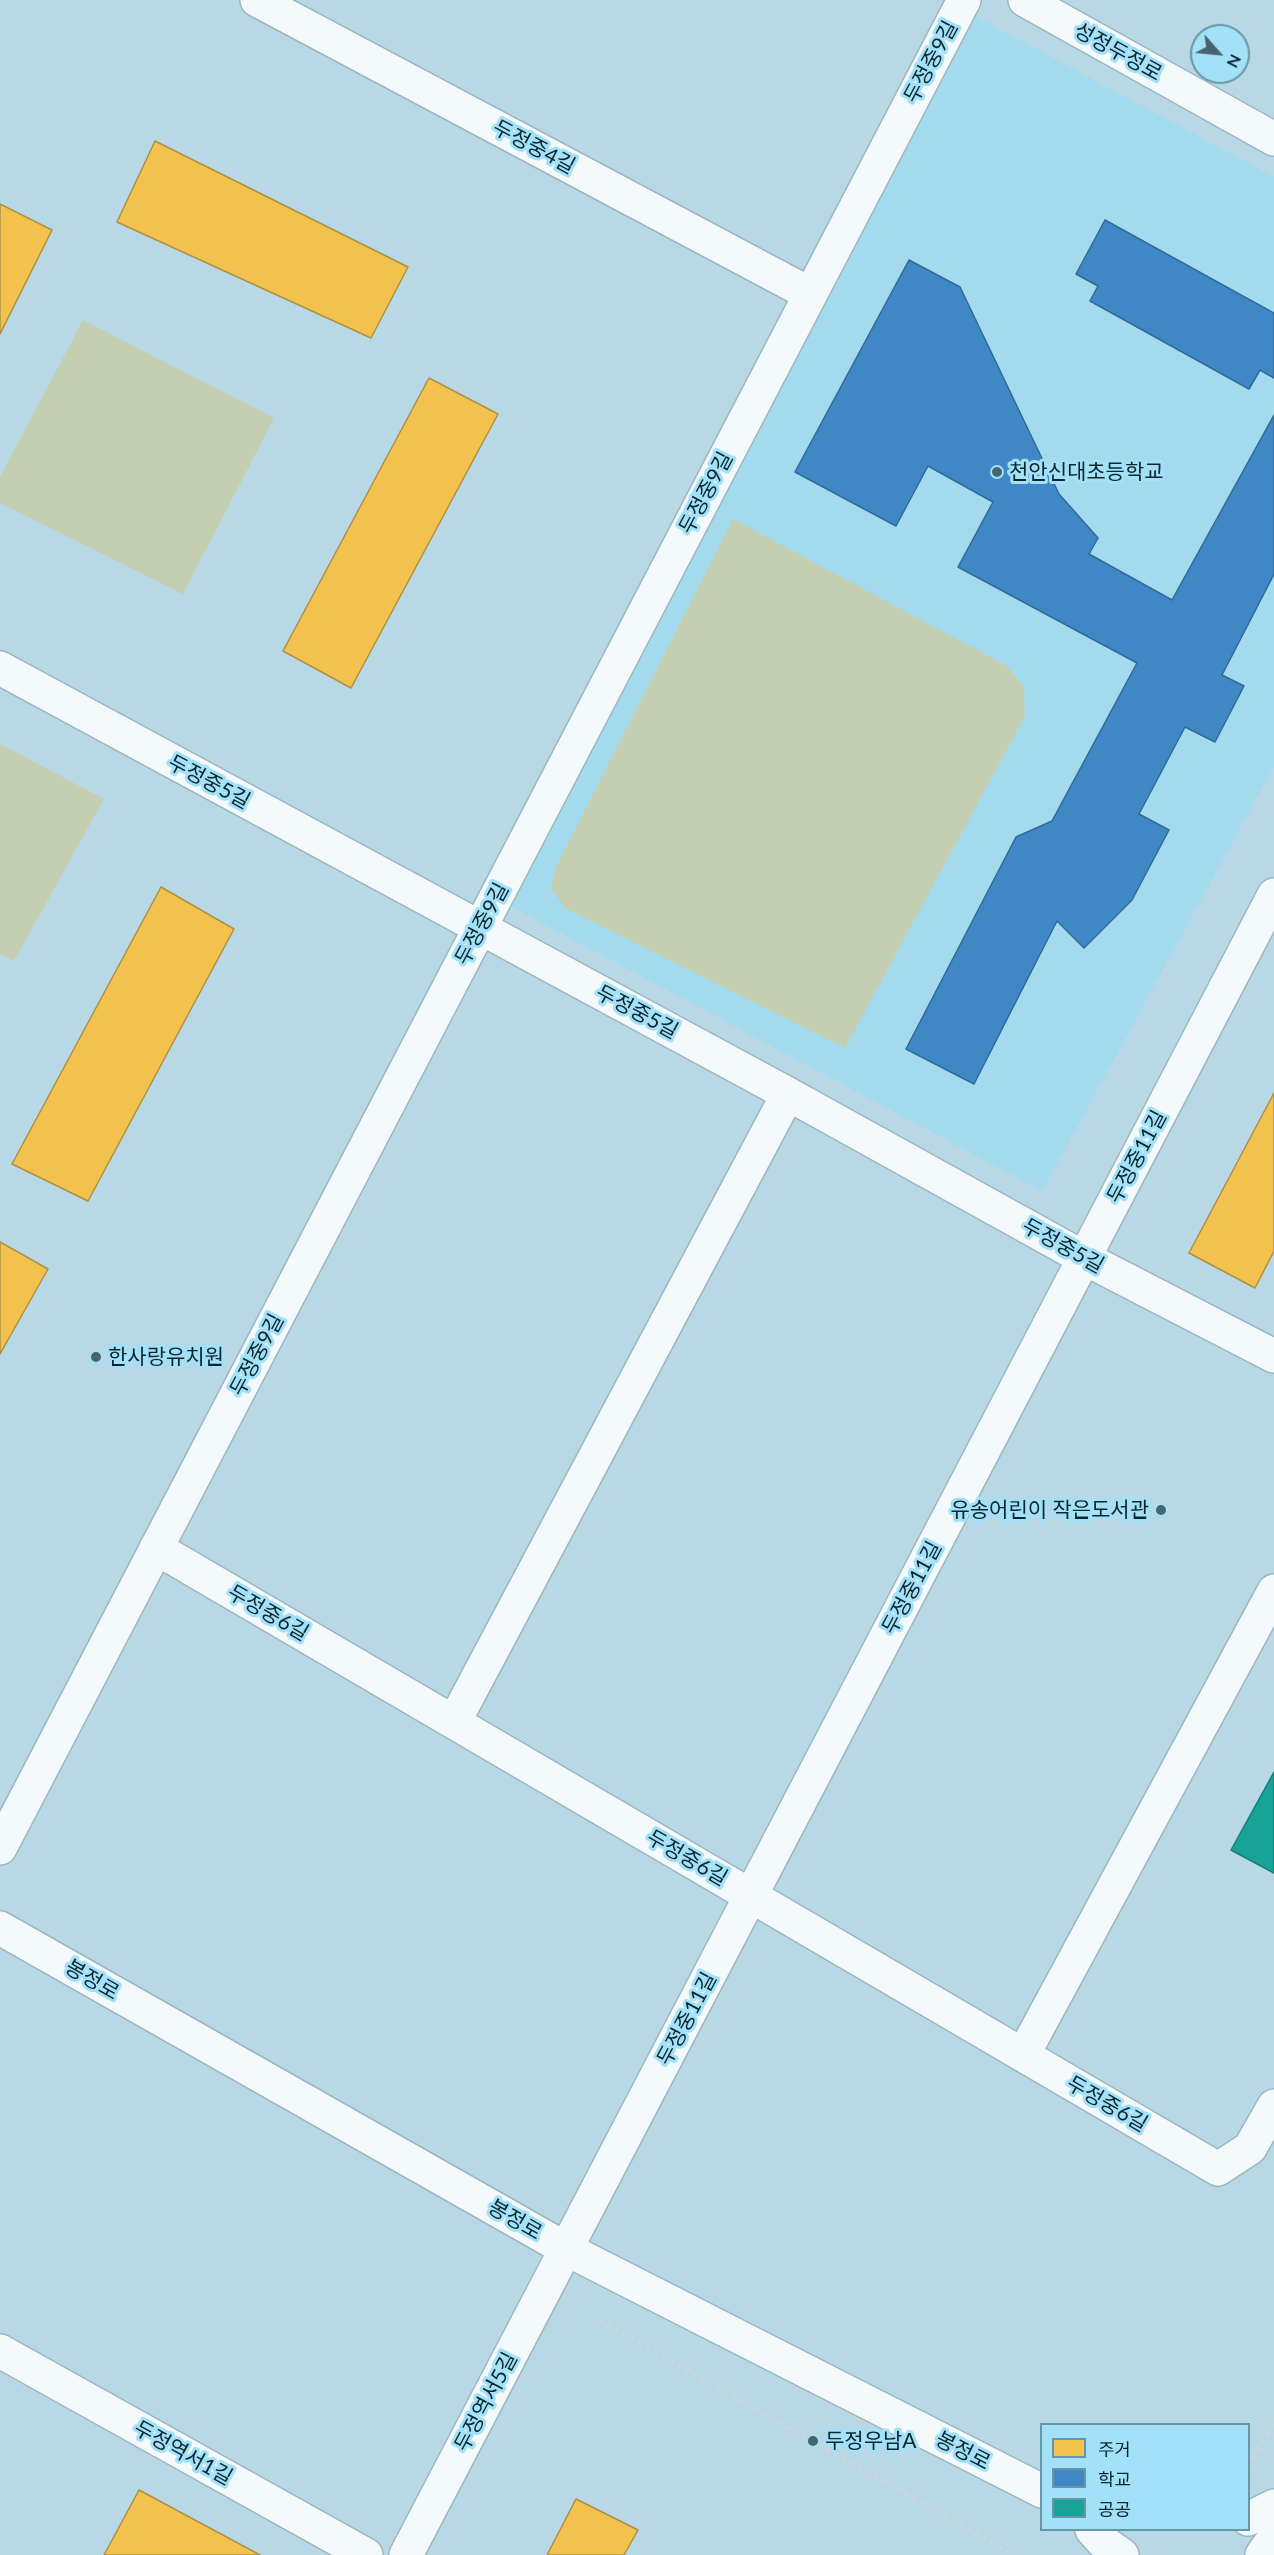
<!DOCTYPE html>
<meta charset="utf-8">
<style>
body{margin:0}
#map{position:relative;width:1274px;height:2555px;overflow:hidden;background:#b7d8e4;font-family:Lato,"Noto Sans KR",sans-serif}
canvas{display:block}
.legend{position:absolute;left:1040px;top:2423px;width:210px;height:108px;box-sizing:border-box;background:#a3e1f8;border:2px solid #6796a7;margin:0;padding:8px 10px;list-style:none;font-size:18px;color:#0c262e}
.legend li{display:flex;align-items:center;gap:12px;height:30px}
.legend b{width:30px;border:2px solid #6796a7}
.north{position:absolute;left:1190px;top:24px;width:60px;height:60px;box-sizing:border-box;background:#a3e1f8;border:2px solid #6796a7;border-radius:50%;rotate:117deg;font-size:16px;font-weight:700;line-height:24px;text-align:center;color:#0c262e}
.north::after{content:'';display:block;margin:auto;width:21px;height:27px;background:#48646e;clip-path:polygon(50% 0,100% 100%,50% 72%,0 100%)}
</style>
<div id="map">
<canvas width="1274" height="2555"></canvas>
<ul class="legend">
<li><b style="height:16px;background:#f2c14e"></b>주거</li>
<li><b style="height:16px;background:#3f88c5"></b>학교</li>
<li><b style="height:16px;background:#17a398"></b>공공</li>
</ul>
<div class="north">N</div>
</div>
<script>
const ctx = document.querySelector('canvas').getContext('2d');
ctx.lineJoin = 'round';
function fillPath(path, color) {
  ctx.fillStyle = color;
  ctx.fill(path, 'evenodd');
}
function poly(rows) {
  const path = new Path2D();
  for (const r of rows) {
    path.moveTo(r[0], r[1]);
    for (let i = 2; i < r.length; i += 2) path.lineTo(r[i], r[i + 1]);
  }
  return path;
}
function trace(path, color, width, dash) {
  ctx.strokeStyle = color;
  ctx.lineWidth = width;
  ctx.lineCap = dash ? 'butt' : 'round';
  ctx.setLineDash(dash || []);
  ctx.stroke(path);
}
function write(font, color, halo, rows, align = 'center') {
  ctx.font = font + ' Lato,"Noto Sans KR",sans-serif';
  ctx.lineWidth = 6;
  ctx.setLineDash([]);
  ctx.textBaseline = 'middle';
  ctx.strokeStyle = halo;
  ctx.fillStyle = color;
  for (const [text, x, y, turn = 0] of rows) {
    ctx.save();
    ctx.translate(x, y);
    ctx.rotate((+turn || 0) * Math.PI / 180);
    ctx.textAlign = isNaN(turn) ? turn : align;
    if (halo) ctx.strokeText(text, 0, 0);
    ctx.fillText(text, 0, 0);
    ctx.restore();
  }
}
const built = poly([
 [964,10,1274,177,1274,766,1042,1191,494,897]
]);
const green = poly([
 [83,320,274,418,183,594,0,503,0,477],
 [733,519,1007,666,1024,687,1025,716,845,1048,565,908,551,888,556,867],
 [0,744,104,799,14,961,0,954]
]);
const homes = poly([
 [155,141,408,267,371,338,117,222,155,141],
 [0,204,52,230,0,334,0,204],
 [429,378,498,414,351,688,283,651,429,378],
 [161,887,234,929,88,1201,12,1164,161,887],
 [1274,1093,1274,1251,1255,1288,1189,1253,1274,1093],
 [0,1242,48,1269,0,1354,0,1242],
 [139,2490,260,2555,104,2555,139,2490],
 [576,2499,638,2530,624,2555,547,2555,576,2499]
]);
const schools = poly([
 [1105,220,1274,313,1274,378,1260,370,1249,389,1090,301,1098,286,1076,274,1105,220],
 [909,260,960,287,1059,494,1098,538,1089,554,1172,600,1274,415,1274,574,1222,675,1244,686,1215,742,1185,727,1139,814,1169,830,1132,900,1084,948,1057,921,974,1084,906,1049,1016,837,1052,821,1137,663,958,567,993,502,928,466,896,526,795,472,909,260]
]);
const public = poly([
 [1274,1772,1274,1873,1231,1850,1274,1772]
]);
const path = poly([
 [599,2320,1014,2555],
 [1248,2467,1274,2423]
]);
const street = poly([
 [257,0,810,294],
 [1025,0,1274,139],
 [0,668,788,1094,1084,1258,1274,1356],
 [156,1548,1218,2169,1250,2148,1274,2106],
 [454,1722,788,1094],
 [0,1848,964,0],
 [1023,2055,1274,1591],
 [0,2351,366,2555],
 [406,2555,1274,895],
 [1262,2555,1274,2538]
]);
const secondary = poly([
 [0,1928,566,2249,1042,2491],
 [1248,2519,1274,2506],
 [1092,2530,1102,2541,1122,2555]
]);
const markers = [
 [997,472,6,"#48646e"],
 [96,1357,6,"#48646e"],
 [1161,1510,6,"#48646e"],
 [813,2441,6,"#48646e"]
];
const streetNames = [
 ["성정두정로",1118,52,29],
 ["두정중9길",931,62,-62],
 ["두정중4길",534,147,28],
 ["두정중9길",706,493,-62],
 ["두정중5길",209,782,28],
 ["두정중9길",482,924,-62],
 ["두정중5길",637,1012,28],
 ["두정중11길",1137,1157,-62],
 ["두정중5길",1063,1246,29],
 ["두정중9길",257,1355,-62],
 ["두정중11길",912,1588,-62],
 ["두정중6길",268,1613,30],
 ["두정중6길",687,1858,30],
 ["봉정로",92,1980,30],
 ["두정중11길",687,2019,-62],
 ["두정중6길",1107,2104,30],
 ["봉정로",515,2220,30],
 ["두정역서5길",486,2402,-62],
 ["봉정로",963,2451,27],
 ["두정역서1길",183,2453,29]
];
const poiNames = [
 ["천안신대초등학교",1009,472],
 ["한사랑유치원",108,1357],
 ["유송어린이 작은도서관",1149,1510,"right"],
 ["두정우남A",825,2441]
];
fillPath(built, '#a3daed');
fillPath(green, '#c4cfb2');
fillPath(homes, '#f2c14e');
trace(homes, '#ad9244', 1.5);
fillPath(schools, '#3f88c5');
trace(schools, '#306b98', 1.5);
fillPath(public, '#17a398');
trace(public, '#147e78', 1.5);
trace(street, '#9cb6c0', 36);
trace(secondary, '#9cb6c0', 36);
trace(path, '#cbd6da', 4, [4.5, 4.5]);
trace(street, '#f4f9fb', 33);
trace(secondary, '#f4f9fb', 33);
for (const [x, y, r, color] of markers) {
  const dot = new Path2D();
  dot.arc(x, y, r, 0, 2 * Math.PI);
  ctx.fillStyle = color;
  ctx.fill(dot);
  trace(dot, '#a3e1f8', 2);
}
write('21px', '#0c262e', '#a3e1f8', streetNames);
write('21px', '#0c262e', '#a3e1f8', poiNames, 'left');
</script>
